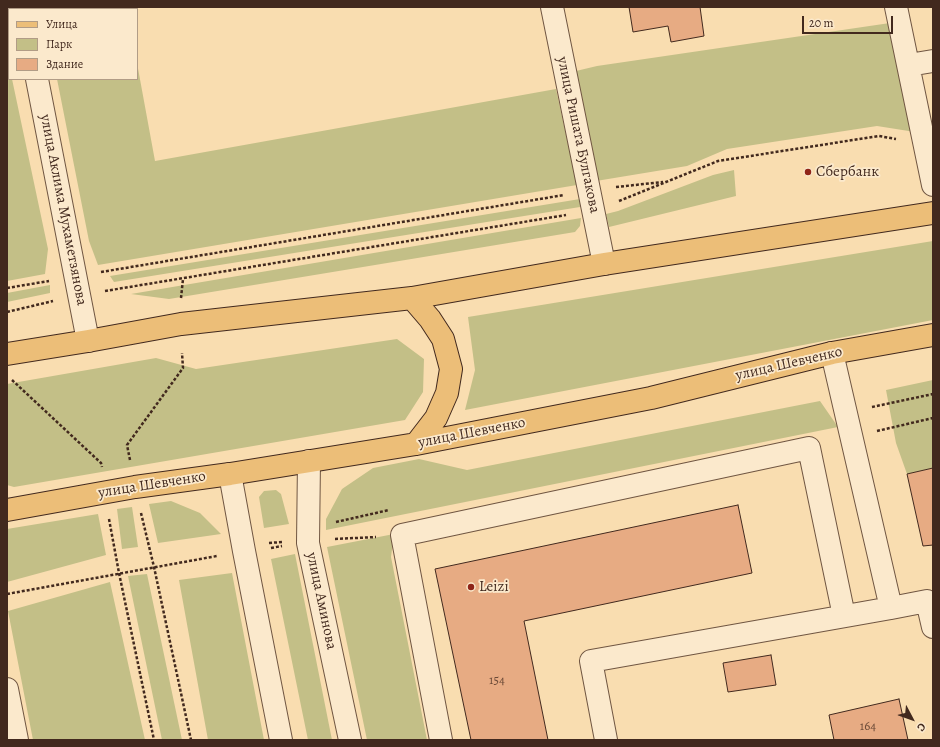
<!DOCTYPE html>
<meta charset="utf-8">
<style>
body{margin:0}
#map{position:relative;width:940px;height:747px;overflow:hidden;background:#f9ddb0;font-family:Alegreya,serif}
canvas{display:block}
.frame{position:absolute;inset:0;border:8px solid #42291e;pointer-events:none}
.legend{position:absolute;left:8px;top:8px;width:130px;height:72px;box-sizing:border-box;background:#fbe9cc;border:1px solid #b19c86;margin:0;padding:5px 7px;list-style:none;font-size:12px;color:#42291e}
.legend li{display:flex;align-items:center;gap:8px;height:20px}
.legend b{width:20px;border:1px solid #b19c86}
.north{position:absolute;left:892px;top:699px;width:40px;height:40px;-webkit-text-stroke:3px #fbe9cc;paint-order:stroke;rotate:131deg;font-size:11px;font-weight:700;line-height:16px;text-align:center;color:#42291e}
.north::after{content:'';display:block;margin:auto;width:14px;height:18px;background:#42291e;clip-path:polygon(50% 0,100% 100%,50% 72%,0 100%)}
.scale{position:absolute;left:802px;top:16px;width:91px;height:18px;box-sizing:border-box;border:2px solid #42291e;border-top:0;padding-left:5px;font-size:12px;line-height:14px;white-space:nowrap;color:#42291e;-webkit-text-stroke:3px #fbe9cc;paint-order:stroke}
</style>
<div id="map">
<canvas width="940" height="747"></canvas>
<div class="frame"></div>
<ul class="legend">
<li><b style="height:5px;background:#ecbe78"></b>Улица</li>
<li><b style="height:11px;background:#c3bf87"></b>Парк</li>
<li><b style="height:11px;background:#e7ab83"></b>Здание</li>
</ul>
<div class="north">С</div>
<div class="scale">20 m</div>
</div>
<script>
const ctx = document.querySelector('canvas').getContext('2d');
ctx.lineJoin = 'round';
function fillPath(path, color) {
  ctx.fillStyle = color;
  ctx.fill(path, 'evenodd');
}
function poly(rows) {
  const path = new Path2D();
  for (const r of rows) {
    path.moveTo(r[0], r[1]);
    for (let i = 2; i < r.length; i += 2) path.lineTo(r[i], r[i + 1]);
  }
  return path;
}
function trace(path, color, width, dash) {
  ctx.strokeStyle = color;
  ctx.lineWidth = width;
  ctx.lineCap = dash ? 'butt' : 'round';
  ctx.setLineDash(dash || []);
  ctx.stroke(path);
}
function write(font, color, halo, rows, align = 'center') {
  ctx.font = font + ' Alegreya,serif';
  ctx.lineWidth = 3.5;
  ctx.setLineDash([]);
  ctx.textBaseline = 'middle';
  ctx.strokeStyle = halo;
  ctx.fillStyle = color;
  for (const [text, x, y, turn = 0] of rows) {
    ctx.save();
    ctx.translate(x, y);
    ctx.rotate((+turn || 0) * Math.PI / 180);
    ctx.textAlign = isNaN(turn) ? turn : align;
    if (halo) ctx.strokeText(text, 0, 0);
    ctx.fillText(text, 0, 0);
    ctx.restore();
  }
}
const green = poly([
 [43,7,127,7,127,9,44,9],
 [890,23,915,132,877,126,727,149,687,166,596,181,576,71,597,66],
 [7,53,9,63,9,79,12,79,48,249,45,274,7,281],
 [137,63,155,161,556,89,577,185,98,265,89,241,57,79,137,79],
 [734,170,736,196,609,227,606,214,618,211,713,175],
 [580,199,580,207,114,282,110,276],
 [581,218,580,226,575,232,169,299,131,294],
 [933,241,933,320,465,410,475,370,468,317],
 [50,285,50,293,7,302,7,293],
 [397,339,424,359,423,392,405,420,14,487,7,485,7,384,156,358,196,369],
 [933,380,933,468,907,474,896,443,886,390],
 [820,401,838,427,326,530,326,519,342,489,373,468,419,459,467,470],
 [276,490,281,494,289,524,264,528,259,497,264,491],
 [171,501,200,513,221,534,158,543,149,504],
 [132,507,138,547,122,549,117,509],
 [98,514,106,555,7,582,7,529],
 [394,534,391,557,427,740,367,740,327,547],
 [295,554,332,740,308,740,271,559],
 [232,573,264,740,208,740,179,580],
 [147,574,182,740,162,740,128,576],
 [110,582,145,740,33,740,8,611]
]);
const building = poly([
 [629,7,700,7,704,36,671,42,668,26,633,32,629,7],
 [933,468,933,545,923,546,907,474,933,468],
 [738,505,752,573,524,621,548,740,471,740,435,569,738,505],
 [771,655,776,685,728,692,723,663,771,655],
 [899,699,908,740,834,740,829,715,899,699]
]);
const path = poly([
 [616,187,663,182],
 [619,201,718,161,879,136,896,139],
 [101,272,564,195],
 [7,288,49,281],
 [105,291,566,215],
 [181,298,183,279],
 [7,312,53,301],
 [12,380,101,463,102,467],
 [872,407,933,394],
 [877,431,933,418],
 [130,460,127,445,183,368,182,353],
 [141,513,154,567,191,740],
 [109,519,119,573,154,740],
 [336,522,389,510],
 [335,539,376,537],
 [269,543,282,542],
 [271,548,282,546],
 [7,594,217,556]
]);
const minor = poly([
 [552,7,604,264],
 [896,7,933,185],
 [9,9,16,7],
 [909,65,933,61],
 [37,79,88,341],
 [832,353,891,608,927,601,933,627],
 [309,461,308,543,350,740],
 [230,474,244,551,281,740],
 [7,689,17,740],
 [441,740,402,535,809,448,844,616],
 [606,740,591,661,891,608]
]);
const major = poly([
 [412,298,430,319,443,339,451,369,447,393,436,418,416,444],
 [7,354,88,341,181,324,412,298,604,264,933,213],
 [7,510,135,487,230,474,416,444,651,398,832,353,933,335]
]);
const markers = [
 [808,172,4,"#8f2418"],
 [471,587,4,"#8f2418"]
];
const numberNames = [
 ["154",497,681],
 ["164",868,727]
];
const streetNames = [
 ["улица Ришата Булгакова",578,135,78],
 ["улица Аклима Мухаметзянова",63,210,79],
 ["улица Шевченко",789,364,-13],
 ["улица Шевченко",472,433,-11],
 ["улица Шевченко",152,485,-9],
 ["улица Аминова",321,601,78]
];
const poiNames = [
 ["Сбербанк",816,172],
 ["Leizi",479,587]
];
fillPath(green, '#c3bf87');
fillPath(building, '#e7ab83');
trace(building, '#42291e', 1);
trace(minor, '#705642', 24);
trace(major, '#42291e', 24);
trace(path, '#42291e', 2.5, [3, 2]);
trace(minor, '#fbe9cc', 22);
trace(major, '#ecbe78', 22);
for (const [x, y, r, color] of markers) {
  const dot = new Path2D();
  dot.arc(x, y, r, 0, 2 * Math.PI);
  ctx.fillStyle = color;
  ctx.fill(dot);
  trace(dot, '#fbe9cc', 1.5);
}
write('13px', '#6b4a37', null, numberNames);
write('15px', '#42291e', '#fbe9cc', streetNames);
write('15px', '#42291e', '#fbe9cc', poiNames, 'left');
</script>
